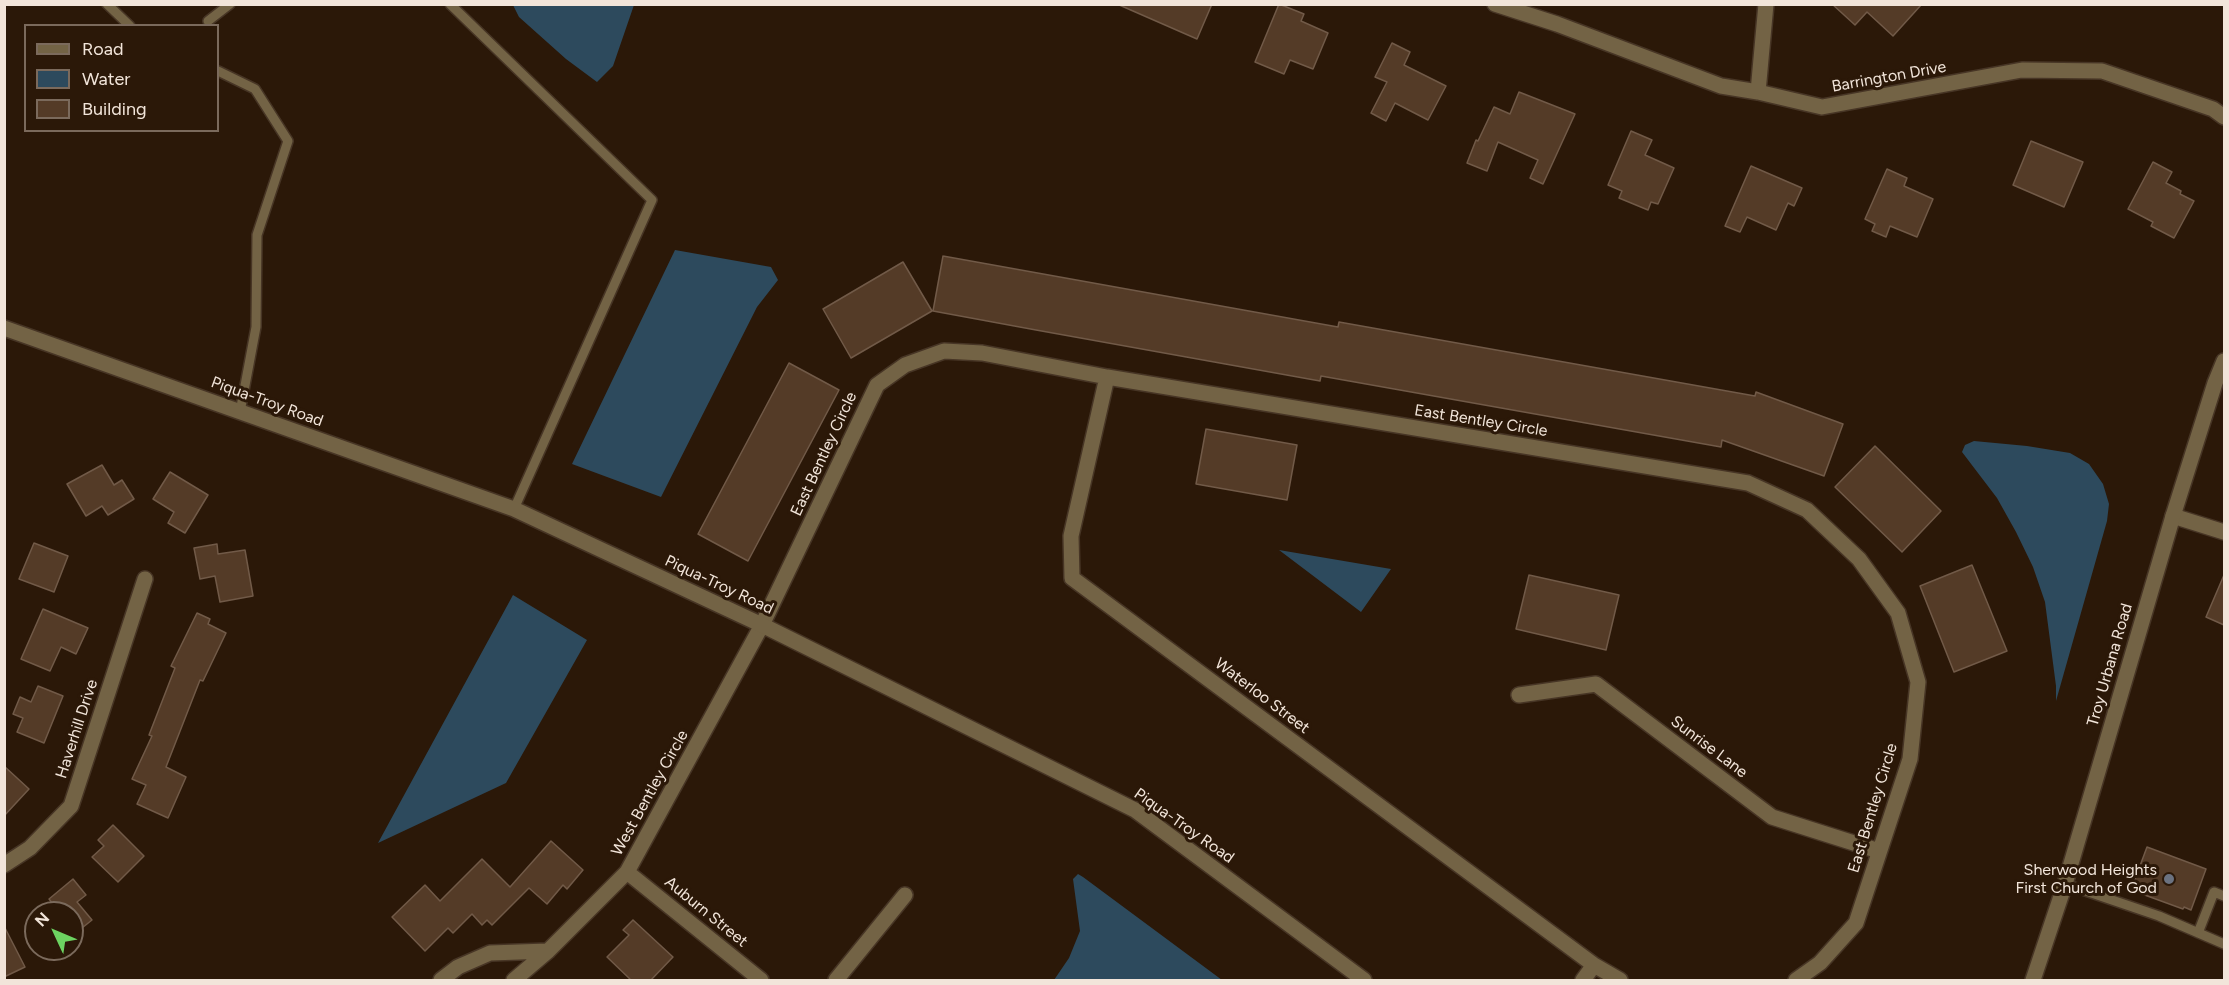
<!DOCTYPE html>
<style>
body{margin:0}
#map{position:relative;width:2229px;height:985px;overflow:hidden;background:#2b1808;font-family:Figtree,sans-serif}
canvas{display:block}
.frame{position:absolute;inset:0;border:6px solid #f2e5da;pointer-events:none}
.legend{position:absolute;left:24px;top:24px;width:195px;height:108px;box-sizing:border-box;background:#2b1808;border:2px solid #7b6a5c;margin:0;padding:8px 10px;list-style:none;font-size:18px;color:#f2e5da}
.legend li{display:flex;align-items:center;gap:12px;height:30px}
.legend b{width:30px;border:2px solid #7b6a5c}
.north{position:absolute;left:24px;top:901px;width:60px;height:60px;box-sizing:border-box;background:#2b1808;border:2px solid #7b6a5c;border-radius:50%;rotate:314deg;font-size:16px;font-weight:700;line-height:24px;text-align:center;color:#f2e5da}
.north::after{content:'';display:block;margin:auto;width:21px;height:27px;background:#6dd361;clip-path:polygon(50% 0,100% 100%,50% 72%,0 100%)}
</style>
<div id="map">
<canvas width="2229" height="985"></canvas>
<div class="frame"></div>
<ul class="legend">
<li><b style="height:8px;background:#736345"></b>Road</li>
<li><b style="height:16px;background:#2d4a5d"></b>Water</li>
<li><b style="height:16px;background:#543b27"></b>Building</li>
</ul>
<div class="north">N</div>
</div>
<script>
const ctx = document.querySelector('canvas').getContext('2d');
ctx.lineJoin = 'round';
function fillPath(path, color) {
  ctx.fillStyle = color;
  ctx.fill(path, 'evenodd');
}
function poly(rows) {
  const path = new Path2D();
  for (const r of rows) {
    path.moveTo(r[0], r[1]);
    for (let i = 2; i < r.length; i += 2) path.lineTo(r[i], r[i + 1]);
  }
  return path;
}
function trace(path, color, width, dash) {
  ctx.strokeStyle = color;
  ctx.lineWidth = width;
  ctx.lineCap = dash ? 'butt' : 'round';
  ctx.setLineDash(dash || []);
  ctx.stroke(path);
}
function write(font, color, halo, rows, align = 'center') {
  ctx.font = font + ' Figtree,sans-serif';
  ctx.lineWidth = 6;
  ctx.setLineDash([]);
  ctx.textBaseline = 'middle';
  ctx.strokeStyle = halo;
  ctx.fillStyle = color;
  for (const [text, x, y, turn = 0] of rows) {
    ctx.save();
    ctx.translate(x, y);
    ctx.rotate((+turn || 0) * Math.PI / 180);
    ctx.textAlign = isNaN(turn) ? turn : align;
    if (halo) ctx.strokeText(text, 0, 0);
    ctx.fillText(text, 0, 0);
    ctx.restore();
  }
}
const water = poly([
 [513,5,634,5,613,66,597,82,566,59,519,17],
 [675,250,771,267,778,280,757,307,661,497,572,464],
 [1974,441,2027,446,2070,453,2089,464,2103,484,2109,504,2107,521,2056,701,2056,686,2045,602,2033,567,2016,532,1997,498,1962,452,1965,445],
 [1279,550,1391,569,1361,612],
 [513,595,587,640,506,783,378,843],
 [1078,874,1083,877,1222,980,1054,980,1069,958,1080,931,1073,879]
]);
const building = poly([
 [1117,4,1212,4,1197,39,1117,4],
 [1279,4,1304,14,1301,21,1328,33,1313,69,1290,60,1284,74,1255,62,1279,4],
 [1832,4,1922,4,1893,36,1867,12,1855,25,1832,4],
 [1392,43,1410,52,1404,65,1446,86,1428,120,1395,103,1386,121,1371,113,1387,82,1375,77,1392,43],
 [1519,92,1575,114,1543,184,1530,178,1538,160,1498,142,1487,171,1467,163,1476,140,1478,141,1494,107,1510,114,1519,92],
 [1631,131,1652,140,1645,155,1674,168,1658,204,1651,202,1648,210,1619,198,1622,191,1608,185,1631,131],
 [2031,141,2083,162,2064,207,2013,185,2031,141],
 [2153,162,2172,172,2166,183,2181,191,2180,194,2194,201,2174,238,2151,226,2153,222,2128,209,2153,162],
 [1751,166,1802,188,1794,206,1788,203,1776,230,1747,217,1740,232,1725,226,1751,166],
 [1887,169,1907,178,1904,186,1933,199,1917,237,1890,226,1886,237,1872,231,1875,224,1865,219,1887,169],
 [943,256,1338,327,1339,322,1755,396,1756,392,1843,424,1824,476,1722,440,1721,447,1321,376,1320,381,1036,330,933,311,943,256],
 [903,262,932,311,851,358,823,309,903,262],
 [789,363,839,390,748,561,698,534,789,363],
 [1206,429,1297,445,1287,500,1196,484,1206,429],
 [1875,446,1941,511,1902,552,1835,487,1875,446],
 [102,465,114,485,122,480,134,499,108,515,102,506,86,516,67,484,102,465],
 [170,472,208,495,185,533,168,523,174,512,153,499,170,472],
 [34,543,68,556,54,592,19,579,34,543],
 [217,544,218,554,245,550,253,596,220,602,215,576,200,579,194,548,217,544],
 [1972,565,2007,651,1954,672,1920,586,1972,565],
 [1529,575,1619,595,1606,650,1516,629,1529,575],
 [2224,575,2224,625,2206,617,2224,575],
 [43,609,88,628,76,654,61,647,50,671,21,659,43,609],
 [197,613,210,619,208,624,226,633,203,681,200,680,166,767,186,777,168,818,137,804,146,785,132,779,152,736,149,735,175,668,171,666,197,613],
 [38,686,63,696,44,743,17,732,23,718,13,714,20,697,31,702,38,686],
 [4,766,29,789,4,816,4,766],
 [113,825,144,856,118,882,92,857,104,846,98,840,113,825],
 [551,841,583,870,567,889,563,885,547,904,529,888,492,925,487,920,482,925,472,914,453,933,448,928,425,951,392,917,425,885,440,901,482,859,510,887,551,841],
 [2147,847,2206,869,2191,910,2184,907,2183,909,2131,890,2147,847],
 [73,879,86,895,77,902,92,920,72,936,72,913,60,913,49,899,73,879],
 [633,920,673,957,650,981,632,981,607,957,629,935,623,930,633,920],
 [4,926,25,967,4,977,4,926]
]);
const service = poly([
 [107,4,130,26],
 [450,4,652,200,514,509],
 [208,21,230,4],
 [218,71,255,89,288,141,257,235,256,327,240,412],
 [2065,884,2159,916,2224,944],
 [2198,933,2214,892,2224,896]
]);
const minor = poly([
 [1495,4,1557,24,1721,86,1758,92,1822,107,2022,70,2102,71,2213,109,2224,117],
 [1758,92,1766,4],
 [1107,377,1071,536,1072,578,1594,965],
 [2173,516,2224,532],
 [1519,695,1596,684,1772,817,1879,851],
 [4,865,30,848,71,806,145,579],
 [627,872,761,980],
 [441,980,458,967,490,953,548,951],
 [514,980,548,951,627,872,762,625,877,385,905,365,944,351,982,353,1107,377,1748,483,1807,510,1859,559,1898,613,1918,682,1910,759,1856,923,1820,963,1796,980],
 [836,980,905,895],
 [1583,980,1594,965,1620,980]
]);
const tertiary = poly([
 [4,328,514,509,762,625,1135,810,1364,980],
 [2033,980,2065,884,2173,516,2215,383,2224,361]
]);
const markers = [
 [2169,879,6,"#6b7280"]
];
const streetNames = [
 ["Barrington Drive",1889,77,-10],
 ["Piqua-Troy Road",267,402,20],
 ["East Bentley Circle",1481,421,9],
 ["East Bentley Circle",824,454,-65],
 ["Piqua-Troy Road",719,585,25],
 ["Troy Urbana Road",2110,665,-74],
 ["Waterloo Street",1262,696,37],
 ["Haverhill Drive",77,729,-72],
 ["Sunrise Lane",1709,747,37],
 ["West Bentley Circle",650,793,-61],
 ["East Bentley Circle",1873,808,-73],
 ["Piqua-Troy Road",1184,826,35],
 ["Auburn Street",706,912,39]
];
const poiNames = [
 ["Sherwood Heights",2157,870],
 ["First Church of God",2157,888]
];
fillPath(water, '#2d4a5d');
fillPath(building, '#543b27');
trace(building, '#715a48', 1.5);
trace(service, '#473525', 12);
trace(minor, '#473525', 18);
trace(tertiary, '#473525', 18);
trace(service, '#736345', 9);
trace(minor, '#736345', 15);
trace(tertiary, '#736345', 15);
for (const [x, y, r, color] of markers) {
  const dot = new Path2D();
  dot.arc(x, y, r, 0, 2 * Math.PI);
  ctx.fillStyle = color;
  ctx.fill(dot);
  trace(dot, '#2b1808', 2);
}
write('16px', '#f2e5da', '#2b1808', streetNames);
write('16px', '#f2e5da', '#2b1808', poiNames, 'right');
</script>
